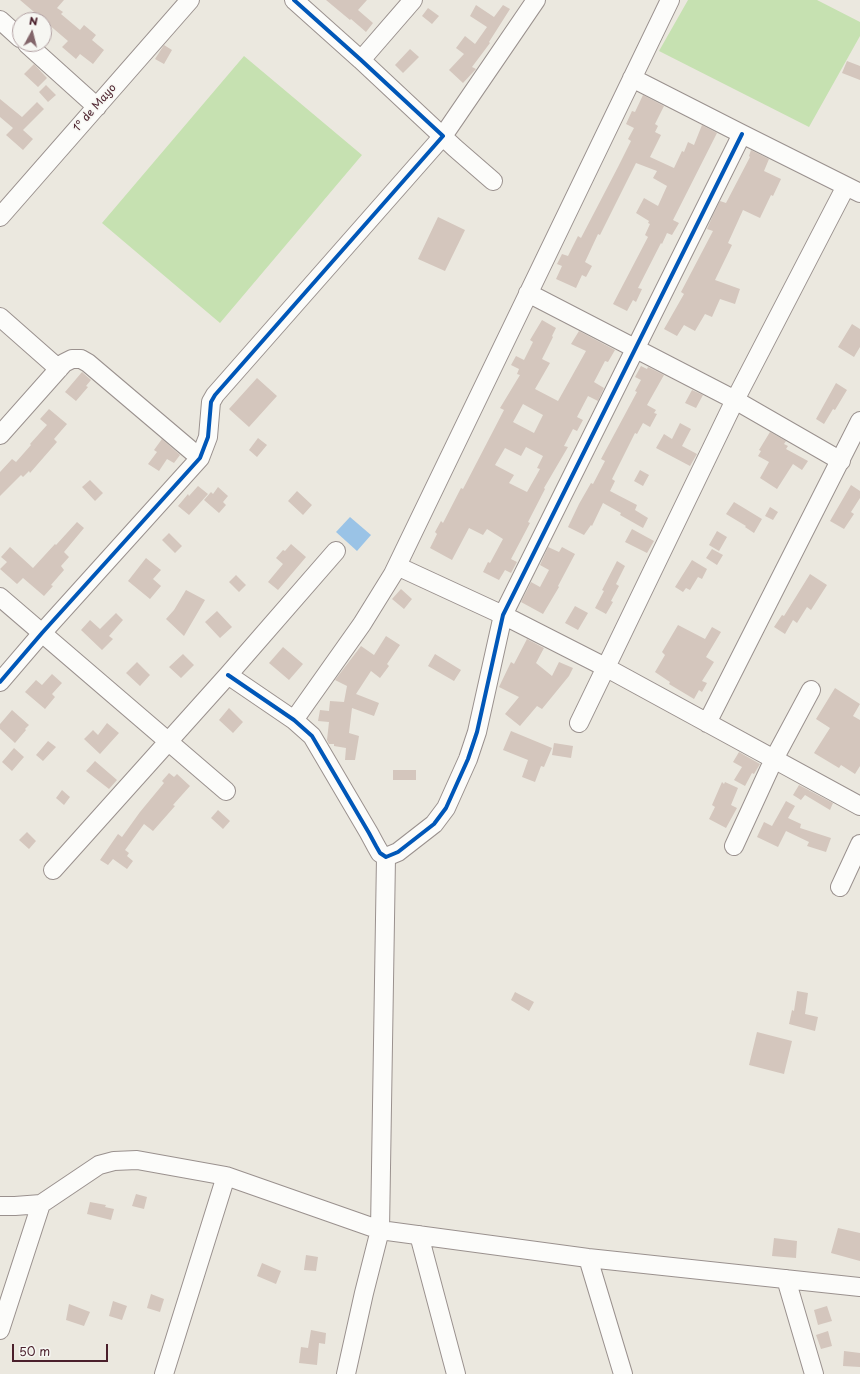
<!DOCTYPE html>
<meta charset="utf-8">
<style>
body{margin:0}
#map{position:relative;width:860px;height:1374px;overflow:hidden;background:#ebe8df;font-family:"Playpen Sans",sans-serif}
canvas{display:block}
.north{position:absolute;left:12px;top:12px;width:40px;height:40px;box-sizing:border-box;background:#f6f6f2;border:1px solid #b1a0a2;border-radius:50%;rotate:7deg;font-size:11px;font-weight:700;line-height:16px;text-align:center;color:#4a1f2b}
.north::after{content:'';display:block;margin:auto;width:14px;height:18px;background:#82656a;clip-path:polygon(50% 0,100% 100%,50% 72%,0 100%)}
.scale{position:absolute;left:12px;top:1344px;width:96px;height:18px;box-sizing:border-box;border:2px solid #4a1f2b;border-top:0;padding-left:5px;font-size:12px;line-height:14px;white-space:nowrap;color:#4a1f2b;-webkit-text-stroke:3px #f6f6f2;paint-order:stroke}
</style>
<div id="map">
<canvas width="860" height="1374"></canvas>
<div class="north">N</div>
<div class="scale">50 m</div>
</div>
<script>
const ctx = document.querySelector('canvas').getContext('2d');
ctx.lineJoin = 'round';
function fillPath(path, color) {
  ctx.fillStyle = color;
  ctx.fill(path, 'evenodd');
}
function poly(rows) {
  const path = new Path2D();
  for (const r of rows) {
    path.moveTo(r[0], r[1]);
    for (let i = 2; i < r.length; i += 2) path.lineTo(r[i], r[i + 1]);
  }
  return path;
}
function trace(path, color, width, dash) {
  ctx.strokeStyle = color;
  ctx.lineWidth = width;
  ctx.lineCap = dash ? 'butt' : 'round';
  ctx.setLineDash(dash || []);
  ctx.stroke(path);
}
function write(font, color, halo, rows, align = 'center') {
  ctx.font = font + ' "Playpen Sans",sans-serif';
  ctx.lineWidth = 3;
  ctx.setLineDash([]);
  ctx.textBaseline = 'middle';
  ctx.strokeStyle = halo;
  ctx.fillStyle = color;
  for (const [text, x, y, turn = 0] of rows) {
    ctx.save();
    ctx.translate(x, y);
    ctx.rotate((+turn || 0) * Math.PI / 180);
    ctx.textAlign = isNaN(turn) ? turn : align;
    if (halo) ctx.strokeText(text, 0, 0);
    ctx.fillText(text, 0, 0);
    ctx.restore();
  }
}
const green = poly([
 [688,0,817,0,860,22,860,36,809,127,659,51],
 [244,56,362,155,220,323,102,223]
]);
const water = poly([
 [350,517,371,535,357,551,336,532]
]);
const building = poly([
 [20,0,64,0,57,8,63,12,61,14,80,30,84,25,96,35,92,40,104,50,93,64,80,54,76,59,62,47,68,41],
 [326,0,367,0,358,10,373,23,366,32,351,19,350,20],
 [476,5,494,17,503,5,510,9,489,42,490,43,472,67,476,69,463,83,449,70,464,54,456,48,465,36,475,44,487,27,470,16],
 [428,8,439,16,432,24,422,16],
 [164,45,172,50,164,64,155,59],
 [410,49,419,57,403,73,395,65],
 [847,61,860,66,860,80,842,73],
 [34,64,47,78,38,87,24,74],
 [46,85,56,95,48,102,39,92],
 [643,95,664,106,655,124,658,126,655,132,661,135,650,157,674,168,682,151,684,152,688,142,694,145,702,125,717,133,673,220,679,223,672,235,667,233,662,244,661,243,638,288,642,289,636,302,633,300,627,311,613,304,648,237,645,235,650,224,648,223,649,221,636,213,644,198,658,206,667,186,653,178,657,171,636,163,600,235,598,234,585,262,592,266,586,277,582,275,576,288,556,279,562,266,557,264,562,254,568,256,578,236,581,238,618,167,631,141,628,139,634,128,626,124,632,111,635,112],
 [0,99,22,117,37,102,44,109,23,130,33,139,23,150,6,135,13,128,0,117],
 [751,150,769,159,764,171,781,179,773,196,771,195,760,218,743,210,728,243,732,245,715,280,740,289,735,304,720,299,712,317,705,314,695,331,684,325,677,336,664,329,684,294,681,292,713,231,707,229,713,215,720,201,726,203,750,157,749,156],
 [438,217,465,230,445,271,418,259],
 [542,320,556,328,552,336,553,337,542,359,550,363,535,389,558,401,586,351,571,344,579,331,615,350,608,362,605,361,594,382,604,388,598,401,588,396,577,417,583,420,577,431,573,429,564,446,568,447,544,488,545,489,528,522,530,523,511,559,517,562,511,573,505,570,499,580,483,572,488,562,490,563,503,539,487,529,483,535,469,528,452,560,430,548,437,534,435,532,441,521,443,523,461,488,463,489,504,410,500,408,520,375,517,374,519,369,511,365,516,356,524,360,533,342,530,340],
 [523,404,543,415,534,433,513,422],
 [526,447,543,456,537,468,540,469,527,492,509,483,514,475,495,465,505,448,521,456],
 [852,324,860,329,860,347,854,357,838,347],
 [641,366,647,369,648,367,664,375,647,405,656,410,654,413,657,414,650,427,643,423,637,434,635,433,612,479,615,481,610,491,637,505,635,510,648,518,643,528,620,515,621,513,603,503,592,526,591,525,584,535,568,527,579,504,591,483,593,484,605,461,601,459,637,392,635,391,641,380,635,377],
 [82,372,91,380,86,386,88,387,76,401,65,392],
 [257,378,277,396,249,427,229,409],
 [836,383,847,390,835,410,833,409,824,424,816,419],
 [692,390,703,395,696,408,685,403],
 [49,409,67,424,54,439,57,442,30,473,29,471,23,477,21,475,0,496,0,472,12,459,16,462,31,445,30,444,47,425,40,419],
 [680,423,691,429,682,446,697,454,690,466,656,448,664,434,672,439],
 [770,432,786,441,784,444,788,446,786,449,808,461,802,470,793,464,777,489,760,478,769,462,758,456,761,451,759,450],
 [258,438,267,445,257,457,249,450],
 [162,439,180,455,174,463,167,459,159,471,148,464,157,452,154,450],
 [640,470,649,475,643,486,634,481],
 [90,480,103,493,95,501,82,487],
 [851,485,860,491,860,498,851,512,854,514,844,529,830,521],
 [198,486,208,494,189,515,178,506,188,494,189,496],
 [218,487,228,496,223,502,226,505,219,513,204,500,211,492,213,494],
 [297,491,312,505,303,515,288,501],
 [734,502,762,519,754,533,745,527,746,526,726,514],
 [770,507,778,512,773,520,765,516],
 [77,522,84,528,64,552,69,557,61,566,64,570,51,585,53,586,44,596,23,578,17,584,0,569,7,562,1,557,10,547,33,568,55,544,56,545],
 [632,529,654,541,647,553,625,542],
 [717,531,727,537,719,551,709,545],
 [169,533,182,546,175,553,162,540],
 [291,544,306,557,278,590,268,582,283,564,276,558,283,550,285,551],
 [548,547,559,552,562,547,575,554,558,586,559,587,543,614,521,602,531,582,540,587,549,570,540,565],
 [712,549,723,555,717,565,706,558],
 [146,558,161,570,153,579,161,586,150,599,128,581],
 [692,560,707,569,702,579,698,577,690,590,686,588,683,592,675,587],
 [617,561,625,566,616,584,619,586,611,601,613,602,606,614,595,608,604,591,602,590],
 [810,574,827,585,811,610,807,607,797,623,793,620,785,634,774,627,782,615,784,616],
 [236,575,246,585,239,592,229,582],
 [401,589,412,599,404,609,392,599],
 [186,590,205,600,184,636,166,619,174,610],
 [575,606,588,613,578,630,565,623],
 [217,611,232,627,220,638,205,622],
 [116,613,123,620,109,636,113,639,102,650,81,630,90,620,100,629],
 [678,625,705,639,712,627,721,632,706,657,714,662,702,681,707,683,702,692,699,690,694,699,669,684,670,682,655,672,665,655,662,652],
 [386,636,400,645,387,664,389,666,380,678,371,671,356,694,379,703,374,716,352,708,349,733,359,736,355,760,345,760,346,748,334,746,334,744,329,744,327,740,329,722,318,721,320,710,329,711,330,701,344,702,347,686,335,680,361,646,374,655],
 [527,639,544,648,536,663,552,676,559,662,573,668,569,676,542,709,537,706,520,726,505,714,519,697,499,687,511,662,514,664],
 [283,647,303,664,289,680,269,663],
 [183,654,194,665,181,678,169,667],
 [435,654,461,670,454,681,428,666],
 [137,662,150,675,140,686,126,673],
 [52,674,62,683,52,694,55,697,45,709,25,692,36,680,42,685],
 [835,688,860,704,853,716,860,720,860,766,855,774,841,765,839,768,814,753,830,728,816,719],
 [229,708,243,722,233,733,219,720],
 [12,710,29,725,25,729,26,730,15,743,0,729,0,724],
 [107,723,119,733,100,754,84,739,93,730,98,735],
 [511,731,552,748,544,767,541,766,535,782,522,777,528,760,503,750],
 [48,741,56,747,43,761,36,755],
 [554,743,573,746,571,758,552,755],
 [14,748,24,757,12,771,2,762],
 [739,752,760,764,754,774,752,773,745,786,734,780,742,767,733,762],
 [95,761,117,780,109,789,86,771],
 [393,770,416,770,416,780,393,780],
 [169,773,174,777,177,774,190,786,173,805,175,806,153,831,144,824,125,850,129,853,127,856,133,861,127,869,113,859,108,865,100,860,118,834,122,837,140,812,164,783,162,781],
 [722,782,724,784,725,782,738,788,731,805,737,808,726,828,709,819,715,807,712,805],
 [799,785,833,803,830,810,805,795,801,800,793,795],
 [62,790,70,797,64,805,56,798],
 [786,801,795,806,788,818,801,824,800,828,831,838,826,852,807,846,809,842,786,831,778,847,757,837,764,822,772,826],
 [218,810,230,821,223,829,211,818],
 [27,832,36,841,29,849,19,840],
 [797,991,808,993,805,1014,818,1017,815,1031,789,1024,792,1010,794,1011],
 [515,992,534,1002,529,1011,511,1000],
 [757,1032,792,1041,784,1074,749,1065],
 [136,1194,147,1197,144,1209,132,1206],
 [90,1202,106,1205,105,1207,114,1209,111,1220,87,1214],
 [838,1228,860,1233,860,1261,831,1253],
 [774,1238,797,1241,796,1258,772,1256],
 [306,1255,318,1257,316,1271,304,1270],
 [262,1263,281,1271,276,1284,257,1276],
 [151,1294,164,1299,160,1312,147,1308],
 [113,1301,127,1306,122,1320,109,1316],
 [69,1304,90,1312,84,1326,66,1320],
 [827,1306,832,1321,818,1325,814,1310],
 [311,1330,326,1333,325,1344,319,1343,317,1365,299,1363,301,1347,308,1348],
 [828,1331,832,1346,821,1349,816,1335],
 [844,1351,860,1353,860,1367,843,1366]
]);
const minor = poly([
 [294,0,361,60,455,148,493,181],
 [0,20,20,38],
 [27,44,97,107],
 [361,60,413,0],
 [632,78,742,134,860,193],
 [0,217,190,0],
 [528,293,735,400,841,461],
 [0,317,59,369],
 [0,435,64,363,72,359,81,359,88,363,200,458],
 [397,566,503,615,607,668,860,806],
 [0,597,226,791],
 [228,675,294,720,312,736,369,833,376,846,380,853,386,857,398,852,434,824,446,808,468,759,477,732,503,615,742,134],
 [0,682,42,633,200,458,208,437,211,402,215,395,443,136,536,0],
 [294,720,362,624,393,574,670,0],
 [579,723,735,400,846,186],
 [707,723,860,421],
 [734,846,774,759,811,690],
 [53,870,228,675,336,551],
 [840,887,860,844],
 [0,1206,15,1206,41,1204,99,1165,114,1161,137,1160,226,1176,380,1230,588,1258,860,1287],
 [419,1235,456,1374],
 [588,1258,623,1374],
 [786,1279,814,1374],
 [0,1330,41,1204],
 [164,1374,226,1176],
 [346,1374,364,1293,380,1230,386,857]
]);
const cycleway = poly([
 [228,675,294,720,312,736,369,833,376,846,380,853,386,857,398,852,434,824,446,808,468,759,477,732,503,615,742,134],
 [0,682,42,633,200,458,208,437,211,402,215,395,443,136,361,60,294,0]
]);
const streetNames = [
 ["1° de Mayo",95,108,-49]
];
fillPath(green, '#c6e1b1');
fillPath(water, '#9ac3e6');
fillPath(building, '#d4c6bd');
trace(minor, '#9a918e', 20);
trace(minor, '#fcfcfa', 18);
trace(cycleway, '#0057b8', 4);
write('11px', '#4a1f2b', '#f6f6f2', streetNames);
</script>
